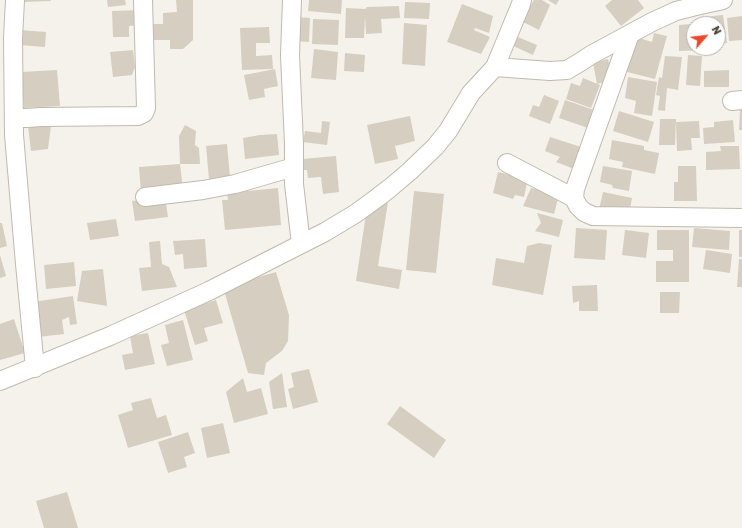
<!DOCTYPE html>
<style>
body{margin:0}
#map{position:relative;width:742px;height:528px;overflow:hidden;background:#f5f2eb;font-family:Rubik,sans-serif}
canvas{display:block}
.north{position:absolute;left:686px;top:16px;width:40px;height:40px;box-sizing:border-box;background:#fff;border:1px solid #b6b4b0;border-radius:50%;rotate:62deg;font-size:11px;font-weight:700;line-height:16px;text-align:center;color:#494339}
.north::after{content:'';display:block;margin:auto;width:14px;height:18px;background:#ed482a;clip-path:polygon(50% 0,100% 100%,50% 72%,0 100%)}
</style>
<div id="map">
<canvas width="742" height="528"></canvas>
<div class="north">N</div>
</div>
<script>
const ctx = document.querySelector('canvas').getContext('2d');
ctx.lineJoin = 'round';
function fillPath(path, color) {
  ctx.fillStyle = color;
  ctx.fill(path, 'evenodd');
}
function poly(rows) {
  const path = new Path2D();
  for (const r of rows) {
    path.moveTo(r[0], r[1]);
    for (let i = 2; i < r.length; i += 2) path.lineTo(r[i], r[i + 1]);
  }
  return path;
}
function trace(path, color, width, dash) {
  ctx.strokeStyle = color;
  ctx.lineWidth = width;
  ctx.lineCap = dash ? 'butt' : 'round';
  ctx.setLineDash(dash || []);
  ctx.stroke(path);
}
const building = poly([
 [24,0,51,0,51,1,24,2],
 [107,0,125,0,126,5,108,7],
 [176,0,193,0,193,40,183,49,170,49,170,40,150,40,150,24,163,24,163,13,177,12],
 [309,0,342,0,341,14,308,11],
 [534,0,542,0,550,5,539,30,519,20,527,11],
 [548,0,559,0,556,5],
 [612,0,638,0,644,8,621,26,605,6],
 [405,2,430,3,429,19,404,18],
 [462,4,493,16,489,33,475,28,474,30,490,37,481,54,447,42],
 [399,6,400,18,381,19,382,33,366,34,365,17,364,38,345,38,346,8,365,9,367,7],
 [142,10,142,25,129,26,129,37,113,37,112,11],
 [723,15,727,43,718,45,718,24,705,24,704,17],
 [742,16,742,40,729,41,727,18],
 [296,17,310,18,309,42,294,41],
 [313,19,339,20,338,45,312,44],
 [404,23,427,25,425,66,402,64],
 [694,24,694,48,704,48,704,50,679,51,679,25],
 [269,27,270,43,256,43,256,56,272,55,273,69,242,70,240,28],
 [20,30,46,32,45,47,19,45],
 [654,33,667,36,655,79,627,72,636,37,652,42],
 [513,35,537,45,533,55,509,44],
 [314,49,338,52,336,80,311,78],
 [133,50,135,67,132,75,113,77,110,52],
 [345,53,365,55,364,72,344,71],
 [688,55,702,56,700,86,686,85],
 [665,56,682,57,678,90,667,88,665,111,658,110,660,96,656,95,659,77,662,78],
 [608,59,613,80,597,84,593,63],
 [275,69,278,86,264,89,265,97,249,100,244,75],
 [57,70,60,106,24,108,21,72],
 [729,70,729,87,704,87,704,71],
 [628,77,657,82,652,116,634,113,636,101,625,98],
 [583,78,600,85,591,108,566,99,571,83,580,86],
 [544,95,559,101,550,124,529,116,533,105,539,107],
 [565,100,594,110,588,128,559,118],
 [740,110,742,110,742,130,739,130],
 [619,111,654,122,648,142,613,131],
 [410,116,415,141,395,146,398,159,375,164,367,125],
 [41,117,42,126,51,125,48,149,31,151,27,118],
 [660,119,676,119,675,145,659,145],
 [733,120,735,142,704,144,703,128,714,127,714,122],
 [322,121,330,122,327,145,303,142,305,131,321,133],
 [699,121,700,138,691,138,692,150,677,151,676,122],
 [185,125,196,131,195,145,199,148,200,164,180,164,179,136],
 [277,134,279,155,245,159,243,138,260,135],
 [550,137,581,147,574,169,556,162,560,157,545,151],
 [612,140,644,146,644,150,659,153,655,174,622,167,623,162,609,159],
 [227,144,230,178,209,179,206,146],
 [720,146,739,146,740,169,706,170,706,152,721,151],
 [336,156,339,192,323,194,321,177,308,178,307,170,304,170,302,159],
 [180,164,183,189,141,192,139,167],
 [603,166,632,171,629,191,613,188,612,185,600,182],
 [678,166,696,166,697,201,674,201,674,182,678,182],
 [498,172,528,179,524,197,515,195,513,199,493,193],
 [278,188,281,225,225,230,222,200,228,200,227,193],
 [531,188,559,195,554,214,523,206],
 [414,191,444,194,436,273,406,270],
 [603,192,632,198,629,215,599,210],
 [165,197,168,217,135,221,132,201],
 [388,202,378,266,402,270,399,289,356,281,366,214],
 [537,213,563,220,559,237,535,231,541,223],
 [116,219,119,236,90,240,87,223],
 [0,223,2,223,7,246,0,248],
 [576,228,607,230,605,260,574,258],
 [694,228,730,231,729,250,692,247],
 [625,230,649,233,646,258,622,255],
 [657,230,689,230,689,282,656,282,656,261,673,261,673,250,657,250],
 [739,230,742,230,742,257,739,257],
 [205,239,207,267,184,269,183,254,175,255,173,241],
 [160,241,162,264,169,267,177,287,142,291,139,268,151,267,149,242],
 [539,243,552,245,543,295,492,285,496,258,524,263,527,246],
 [706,250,732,254,730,273,703,269],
 [0,255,6,276,0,278],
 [739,259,742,259,742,287,737,287],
 [74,262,76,286,46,289,44,265],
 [103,269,107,306,77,301,82,271],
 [276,272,289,315,288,341,282,351,266,363,264,375,248,373,223,287],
 [597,285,598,311,579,311,579,301,573,303,572,286],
 [660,292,680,292,679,313,660,313],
 [73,296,77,324,70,325,69,317,62,320,64,334,38,337,33,302],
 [216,300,223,323,204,328,208,341,195,345,184,310],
 [14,319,25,353,0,360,0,324],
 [183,320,193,360,167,366,161,345,169,343,165,325],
 [148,333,155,364,125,370,122,355,133,353,130,336],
 [309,369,318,402,293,409,288,389,294,387,291,373],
 [282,373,287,407,273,409,269,382],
 [243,378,247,392,261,388,268,414,234,423,226,392],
 [151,398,157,418,166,415,172,435,128,448,118,415,133,410,131,403],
 [400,406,446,440,434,458,387,424],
 [223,423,230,453,207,458,201,428],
 [188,432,195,453,184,457,187,467,168,473,158,442],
 [67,492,78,528,44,528,36,501]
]);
const minor = poly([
 [15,0,13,38,14,135,25,264,35,368],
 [292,0,290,55,294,144,294,184,301,244],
 [630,34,575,189,574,198,578,206,584,212,593,216,742,218],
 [495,67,521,4,522,0],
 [732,101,742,100],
 [14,118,27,118,41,117,138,116,144,113,146,108,143,0],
 [507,163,574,198],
 [145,197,203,190,235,184,294,167],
 [0,381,110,336,209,291,325,232,355,214,377,198,390,188,410,171,435,147,448,131,471,93,495,67,550,71,567,70,582,61,591,55,652,22,676,11,696,6,723,0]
]);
fillPath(building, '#d6cec1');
trace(minor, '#c0baae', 20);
trace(minor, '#fff', 18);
</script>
